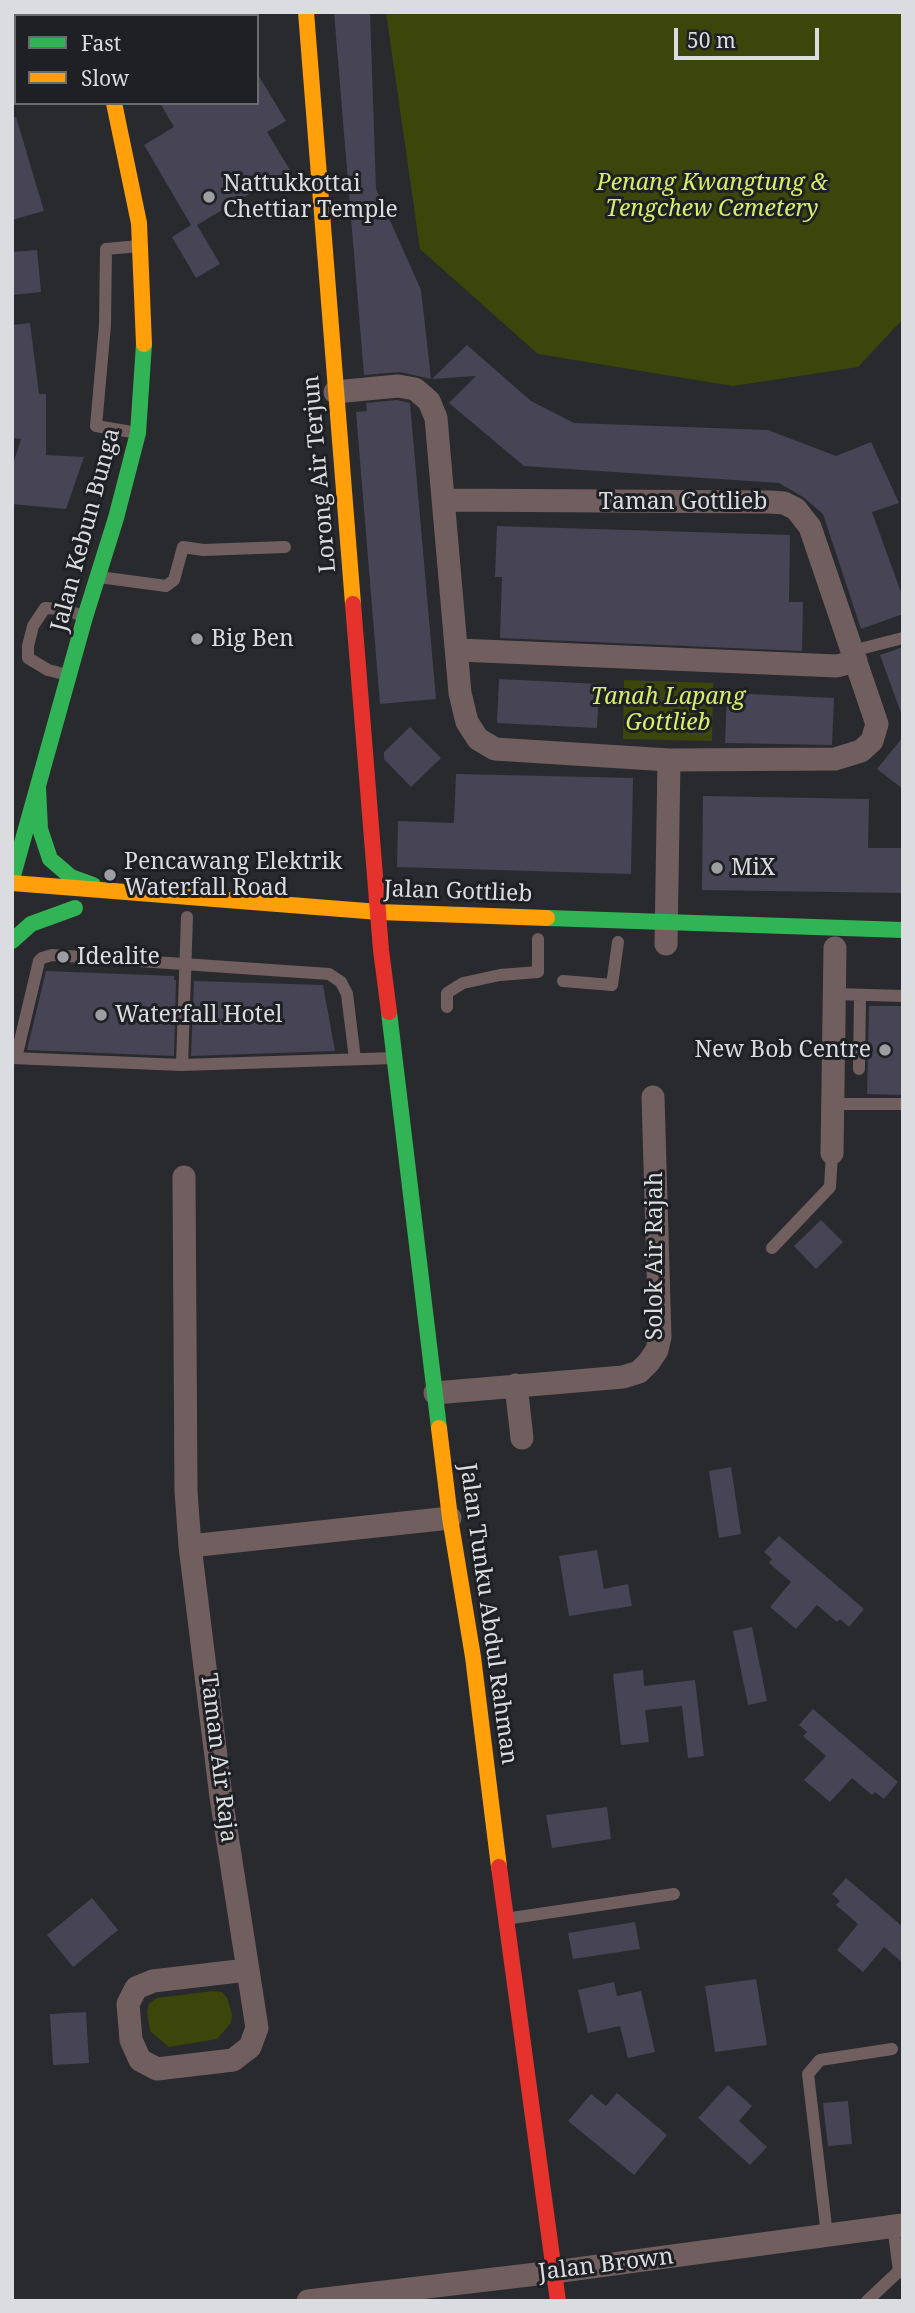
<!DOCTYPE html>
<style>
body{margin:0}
#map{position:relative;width:915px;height:2313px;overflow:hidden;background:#292a2d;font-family:"Noto Serif",serif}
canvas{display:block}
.frame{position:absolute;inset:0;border:14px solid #dbdcdf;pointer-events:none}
.legend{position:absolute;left:14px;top:14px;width:245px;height:91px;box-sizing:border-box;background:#1f2024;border:2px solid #6a6b6f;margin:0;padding:9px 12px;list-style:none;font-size:21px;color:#dbdcdf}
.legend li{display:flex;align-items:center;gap:14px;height:35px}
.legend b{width:35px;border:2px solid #6a6b6f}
.scale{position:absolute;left:674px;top:28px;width:145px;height:32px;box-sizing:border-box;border:4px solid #dbdcdf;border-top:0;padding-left:9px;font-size:21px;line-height:24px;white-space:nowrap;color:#dbdcdf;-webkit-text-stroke:5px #1f2024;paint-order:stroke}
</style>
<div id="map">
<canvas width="915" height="2313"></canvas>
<div class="frame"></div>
<ul class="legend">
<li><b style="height:9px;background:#30b455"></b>Fast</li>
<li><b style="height:9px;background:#ff9f0a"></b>Slow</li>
</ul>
<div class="scale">50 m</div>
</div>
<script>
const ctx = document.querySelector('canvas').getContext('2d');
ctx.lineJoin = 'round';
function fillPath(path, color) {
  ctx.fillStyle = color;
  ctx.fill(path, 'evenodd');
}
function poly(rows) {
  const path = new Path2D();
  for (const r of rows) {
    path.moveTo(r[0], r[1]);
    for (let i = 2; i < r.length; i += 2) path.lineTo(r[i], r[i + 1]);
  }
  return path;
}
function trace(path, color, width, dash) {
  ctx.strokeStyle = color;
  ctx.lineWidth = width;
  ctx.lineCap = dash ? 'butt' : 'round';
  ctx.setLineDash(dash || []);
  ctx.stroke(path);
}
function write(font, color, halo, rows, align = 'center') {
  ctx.font = font + ' "Noto Serif",serif';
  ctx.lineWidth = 6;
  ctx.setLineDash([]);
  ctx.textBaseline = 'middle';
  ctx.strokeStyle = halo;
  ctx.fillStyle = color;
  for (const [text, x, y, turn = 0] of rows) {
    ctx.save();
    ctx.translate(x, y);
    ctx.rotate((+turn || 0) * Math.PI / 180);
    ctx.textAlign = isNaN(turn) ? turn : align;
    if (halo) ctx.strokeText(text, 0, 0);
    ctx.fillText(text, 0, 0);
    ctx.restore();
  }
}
const green = poly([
 [386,12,903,12,903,319,858,367,733,386,538,354,420,249],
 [624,680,713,683,712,741,623,739],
 [213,1991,222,1992,227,1998,232,2014,231,2023,217,2039,169,2047,150,2031,147,2012,149,2004,157,1998]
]);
const stream = poly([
 [55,16,60,12],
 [12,58,16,54]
]);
const building = poly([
 [334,12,370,12,376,189,421,290,431,379,400,372,364,375],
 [257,73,286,121,267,132,290,170,197,225,220,264,196,278,172,237,191,225,144,145,174,127,160,103,257,103],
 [16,117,44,211,12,220,12,118],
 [37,250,41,292,12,295,12,252],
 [30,323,39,394,46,394,46,455,84,457,66,509,12,504,12,467,21,439,12,438,12,325],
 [467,345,531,401,574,423,768,430,836,456,871,442,899,503,872,512,903,598,903,614,861,629,823,514,803,497,779,483,524,466,449,403,476,376,432,379],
 [397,400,410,403,436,699,380,704,356,412,367,411,366,403],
 [497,526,790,535,789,602,803,602,802,651,500,638,502,577,495,577],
 [903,647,903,712,901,713,880,655],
 [499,679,599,684,597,728,497,723],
 [727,693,834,698,832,745,725,743],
 [410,727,441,758,411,787,384,759,384,752],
 [903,737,903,789,877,769],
 [456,774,633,778,631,874,397,867,398,821,454,823],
 [703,796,869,799,868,848,903,848,903,893,702,890],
 [46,971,174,976,174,980,176,980,174,1056,27,1050],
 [194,981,323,985,335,1051,191,1056],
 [869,1006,903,1006,903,1095,867,1094],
 [821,1220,843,1242,816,1269,794,1246],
 [731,1467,741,1534,719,1538,709,1471],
 [779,1536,864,1609,849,1627,840,1619,837,1622,817,1605,796,1629,770,1607,791,1582,769,1563,772,1559,764,1552],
 [597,1550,604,1589,628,1584,632,1606,569,1616,559,1556],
 [752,1627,767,1701,748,1705,733,1631],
 [643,1670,644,1686,695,1680,704,1756,688,1758,682,1706,645,1710,649,1742,621,1745,613,1674],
 [813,1709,898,1782,884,1799,875,1792,872,1795,852,1778,830,1802,804,1780,826,1756,803,1736,807,1732,799,1725],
 [607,1807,611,1839,552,1848,546,1815],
 [846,1878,903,1927,903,1963,884,1947,863,1972,837,1950,858,1924,836,1905,840,1901,832,1894],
 [92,1898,118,1930,73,1967,47,1935],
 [635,1922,640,1949,573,1959,568,1933],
 [756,1979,767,2045,715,2052,705,1986],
 [614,1982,617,1996,641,1991,655,2052,628,2058,620,2026,588,2033,578,1990],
 [86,2012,89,2063,53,2065,50,2014],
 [728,2085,752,2106,739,2121,767,2147,750,2165,698,2118],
 [617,2093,667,2135,634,2175,568,2121,591,2094,606,2106],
 [848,2101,852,2144,828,2146,823,2103]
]);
const lane = poly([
 [138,433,96,426,105,325,106,249,139,246],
 [99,577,166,586,174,580,183,547,203,550,285,547],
 [852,651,903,638],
 [68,675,48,670,28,658,28,646,33,626,45,608,64,609,85,617],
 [563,981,612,985,618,942],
 [835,994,903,996],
 [447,1007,447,993,463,983,500,975,538,972,538,939],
 [12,1058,182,1065,395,1058],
 [16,1058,39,961,42,958,52,955,329,974,341,982,347,994,355,1059],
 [182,1065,187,917],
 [859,1069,860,995],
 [833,1104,903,1104],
 [772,1248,830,1187,832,1153],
 [505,1919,674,1894],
 [893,2226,899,2271,903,2273],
 [827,2235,808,2074,820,2060,892,2049],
 [867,2301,899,2271]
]);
const street = poly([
 [335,392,398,386,415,389,429,401,436,418,460,693,467,722,478,739,495,749,669,760,835,759,861,751,872,741,877,724,810,527,796,509,784,503,770,502,445,500],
 [458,650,837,666,856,661],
 [666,944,669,760],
 [832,1153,835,948],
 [184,1177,186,1491,190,1546,221,1797,257,2028,250,2047,233,2060,157,2069,140,2060,131,2040,128,2004,136,1988,153,1981,247,1970],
 [516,1385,522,1438],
 [435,1393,623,1377,639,1372,649,1362,657,1350,660,1337,653,1097],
 [190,1546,450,1518],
 [308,2301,554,2272,903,2225]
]);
const fast = poly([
 [38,787,40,829,50,859,71,877,93,885],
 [12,879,85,617,116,518,138,433,144,344],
 [547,918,903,930],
 [12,941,31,924,75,908],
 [389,1012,439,1428]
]);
const slow = poly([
 [306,12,353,604],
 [114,103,139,223,144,344],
 [12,883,379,912,547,918],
 [439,1428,450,1518,473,1657,499,1867]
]);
const jam = poly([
 [92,12,93,16],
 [353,604,381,950,389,1012],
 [499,1867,558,2301]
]);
const markers = [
 [209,197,7,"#9d9ea1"],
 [197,639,7,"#9d9ea1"],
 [717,868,7,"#9d9ea1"],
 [110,875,7,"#9d9ea1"],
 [63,957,7,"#9d9ea1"],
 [101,1015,7,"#9d9ea1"],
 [885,1050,7,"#9d9ea1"]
];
const parkNames = [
 ["Penang Kwangtung &",712,183],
 ["Tengchew Cemetery",712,209],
 ["Tanah Lapang",668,697],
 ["Gottlieb",668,723]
];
const poiNames = [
 ["Nattukkottai",223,184],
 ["Chettiar Temple",223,210],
 ["Big Ben",211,639],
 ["Pencawang Elektrik",124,862],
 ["Waterfall Road",124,888],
 ["MiX",731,868],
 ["Idealite",77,957],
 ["Waterfall Hotel",115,1015],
 ["New Bob Centre",871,1050,"right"]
];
const streetNames = [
 ["Lorong Air Terjun",320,474,-95],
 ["Taman Gottlieb",683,502],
 ["Jalan Kebun Bunga",86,530,-75],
 ["Jalan Gottlieb",458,892,2],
 ["Solok Air Rajah",655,1256,-90],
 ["Jalan Tunku Abdul Rahman",488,1614,82],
 ["Taman Air Raja",218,1758,83],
 ["Jalan Brown",606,2265,-7]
];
fillPath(green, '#3d460a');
trace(stream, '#206f97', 6);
fillPath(building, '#474455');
trace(lane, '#715f60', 12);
trace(street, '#715f60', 23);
trace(fast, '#30b455', 16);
trace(slow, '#ff9f0a', 16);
trace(jam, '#e5322d', 16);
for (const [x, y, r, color] of markers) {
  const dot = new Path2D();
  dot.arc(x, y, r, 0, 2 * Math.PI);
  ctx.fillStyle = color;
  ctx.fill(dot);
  trace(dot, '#1f2024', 2.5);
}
write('italic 23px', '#d6ee69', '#1f2024', parkNames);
write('23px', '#dbdcdf', '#1f2024', poiNames, 'left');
write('23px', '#dbdcdf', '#1f2024', streetNames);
</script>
